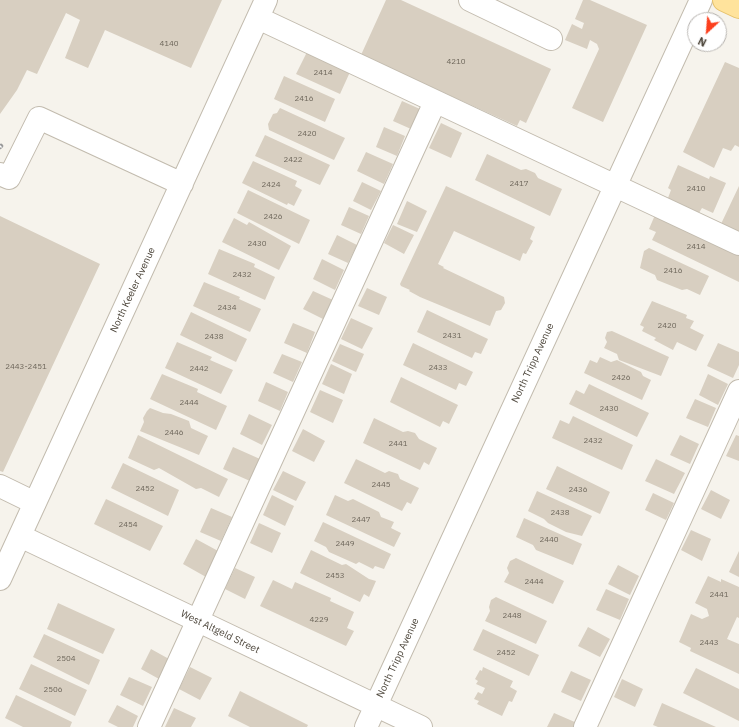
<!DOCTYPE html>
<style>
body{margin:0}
#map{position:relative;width:739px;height:727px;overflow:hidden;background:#f6f3ec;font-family:"IBM Plex Sans",sans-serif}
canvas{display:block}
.north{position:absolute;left:687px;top:12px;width:40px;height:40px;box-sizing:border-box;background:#fff;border:1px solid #b7b4b0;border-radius:50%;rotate:206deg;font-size:11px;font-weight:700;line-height:16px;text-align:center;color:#4b4439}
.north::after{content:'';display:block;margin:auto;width:14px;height:18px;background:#fc3f1d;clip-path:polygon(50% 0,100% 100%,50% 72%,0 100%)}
</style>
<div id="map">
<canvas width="739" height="727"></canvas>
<div class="north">N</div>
</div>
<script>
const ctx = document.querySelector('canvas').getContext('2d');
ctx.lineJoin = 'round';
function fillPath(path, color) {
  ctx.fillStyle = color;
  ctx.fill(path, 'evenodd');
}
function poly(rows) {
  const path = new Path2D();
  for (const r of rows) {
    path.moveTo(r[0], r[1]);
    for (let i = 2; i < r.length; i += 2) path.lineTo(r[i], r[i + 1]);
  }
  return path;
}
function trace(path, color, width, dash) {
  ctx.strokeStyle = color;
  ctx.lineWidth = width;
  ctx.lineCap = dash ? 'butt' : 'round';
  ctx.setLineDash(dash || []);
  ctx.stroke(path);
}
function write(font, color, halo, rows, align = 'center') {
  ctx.font = font + ' "IBM Plex Sans",sans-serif';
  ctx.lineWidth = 3;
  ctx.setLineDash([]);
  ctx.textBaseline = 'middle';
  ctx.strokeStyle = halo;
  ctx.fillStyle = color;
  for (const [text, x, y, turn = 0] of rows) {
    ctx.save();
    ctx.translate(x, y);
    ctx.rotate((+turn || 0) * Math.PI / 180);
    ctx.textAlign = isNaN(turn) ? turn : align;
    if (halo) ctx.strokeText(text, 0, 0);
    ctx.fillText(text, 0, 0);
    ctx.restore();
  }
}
const building = poly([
 [0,0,222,0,191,68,105,30,88,68,65,58,80,20,66,13,37,74,27,70,17,90,0,114],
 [386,0,401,0,551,69,526,123,520,120,517,126,361,55],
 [583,0,590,0,647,25,603,122,572,108,599,49,597,44,590,40,587,49,565,40,572,24,582,29,584,23,575,19],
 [307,52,350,72,340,94,296,74],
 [725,62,739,68,739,147,735,145,731,151,723,148,714,168,683,152],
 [284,76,335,99,325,122,274,99],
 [402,101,420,109,411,129,393,121],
 [280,108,345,138,334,160,269,130,268,124,273,114,277,113],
 [441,123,462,133,451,158,429,148],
 [384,127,405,136,397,156,376,147],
 [265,135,330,165,320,185,255,156],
 [366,152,393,164,384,184,357,171],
 [487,154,521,170,526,169,535,173,538,178,562,189,550,216,475,180],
 [253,161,297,181,295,186,302,190,294,206,288,203,287,205,242,183],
 [678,165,709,179,710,176,726,183,713,213,702,208,699,213,668,198,671,190,668,188],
 [362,182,381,191,371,210,353,201],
 [446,186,535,227,530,239,533,241,526,254,523,253,520,261,454,231,438,264,444,267,443,268,504,297,505,303,501,310,496,311,490,326,420,297,409,291,410,290,401,286,400,284],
 [739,186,739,232,721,224],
 [248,190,310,220,299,244,237,213],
 [407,201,427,211,417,232,397,224],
 [349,207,369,216,361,234,341,225],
 [655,215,739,254,739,282,652,240,656,232,649,229],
 [0,216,100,264,3,472,0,471],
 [234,218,247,225,249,222,291,246,279,270,222,242],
 [393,225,414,235,404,254,384,243],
 [337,235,357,245,348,263,328,254],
 [649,248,709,276,700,295,687,289,682,290,657,280,655,275,640,268,644,251],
 [219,249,255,264,254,267,275,277,265,300,208,274],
 [322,259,344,270,335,290,313,279],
 [204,282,240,297,239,299,261,309,250,332,193,306],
 [367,288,387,297,379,315,358,306],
 [313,291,333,300,323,319,303,309],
 [652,301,687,315,686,318,694,321,690,328,704,335,696,351,677,342,673,350,654,340,656,338,642,331,644,327,640,325],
 [427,310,488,339,481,354,475,352,472,358,417,332],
 [191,312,247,339,236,362,180,335],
 [351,318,373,328,362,349,341,339],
 [293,323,315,332,307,353,284,343],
 [612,331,669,357,661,376,619,360,617,354,604,348,607,342,605,338,607,332],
 [177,342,212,357,210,360,233,370,221,394,165,368],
 [413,343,473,372,466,386,459,383,456,390,403,365],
 [718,343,739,352,739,365,733,378,707,366],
 [340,344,364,354,356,372,332,361],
 [282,354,302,362,293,382,273,373],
 [600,357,611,362,617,360,641,372,643,376,651,380,642,400,584,373,590,360,597,363],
 [331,364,352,374,344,394,322,384],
 [162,374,198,389,197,392,227,406,216,430,150,399],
 [708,374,728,384,718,405,699,395],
 [401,377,458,405,449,424,443,421,440,427,390,402],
 [266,382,288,392,280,411,258,401],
 [589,384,649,413,637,437,569,404,576,390,584,394],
 [320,390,343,400,333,423,310,412],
 [695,399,716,408,708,427,686,418],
 [150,408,163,413,171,414,189,421,191,428,208,436,199,455,140,431,144,422,143,418,147,411],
 [249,414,272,425,262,445,240,434],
 [573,416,633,445,622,470,552,438,560,420,569,424],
 [374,418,403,432,408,431,415,433,419,439,437,448,429,465,424,462,420,470,363,443],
 [303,429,325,441,314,462,292,451],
 [138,435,228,479,219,497,201,488,196,489,159,468,154,470,128,458],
 [680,435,699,444,690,464,670,455],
 [736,435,739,436,739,461,726,456],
 [233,447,260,459,250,481,223,469],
 [356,459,385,473,389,471,398,474,400,479,419,488,411,504,407,502,402,511,344,483],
 [656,459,685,473,674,494,645,481],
 [123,463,179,490,168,516,111,488],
 [557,466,610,492,600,514,546,489],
 [283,471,306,482,296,501,273,490],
 [711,490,730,500,721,519,701,509],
 [537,491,592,516,582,536,566,532,548,523,544,519,528,511],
 [653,493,674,503,666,520,645,510],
 [272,495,294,506,285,526,263,515],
 [335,495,348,501,353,499,379,512,381,517,394,522,391,528,401,533,394,547,326,515],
 [106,499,163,526,150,551,94,524],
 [211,508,232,517,221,541,200,532],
 [524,518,582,544,573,565,536,550,533,545,516,537],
 [323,522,391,554,384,569,375,566,373,569,359,562,356,564,329,552,326,547,314,541],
 [259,523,281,533,272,553,250,543],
 [691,530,711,539,702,561,681,550],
 [196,539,220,552,206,577,183,564],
 [311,550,342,565,346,564,369,579,376,581,369,597,364,594,360,602,300,573],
 [739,551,739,577,729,572],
 [516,558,564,581,553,604,504,582,509,573,507,568,510,561],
 [618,565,639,576,630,595,608,584],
 [235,568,255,577,245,599,225,589],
 [708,576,721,582,721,579,739,587,739,618,737,617,727,639,739,644,739,674,690,651,691,648,679,642,691,614,702,619,709,616,707,609,695,603],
 [273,580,292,589,295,582,331,598,330,601,354,612,347,628,354,631,346,646,260,606],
 [606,589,629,599,620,620,596,610],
 [496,597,547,621,536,644,485,621,490,611,489,607,491,600],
 [58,603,115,629,103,654,47,629],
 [588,627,610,639,600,657,578,646],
 [483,629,539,655,529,676,473,650],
 [44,634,100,660,89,685,33,657],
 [151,649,169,659,159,679,141,669],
 [31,664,87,690,75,716,19,689],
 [190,667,212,678,200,700,179,689],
 [483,667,513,681,510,687,517,691,512,702,509,701,502,716,477,704,479,701,474,699,478,692,482,694,485,688,476,684,478,681,475,679,480,670,482,671],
 [696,668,739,689,739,721,683,693],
 [571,671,591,680,581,701,561,692],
 [129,677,152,687,143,706,120,695],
 [622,679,643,689,635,707,614,697],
 [240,691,308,725,307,727,250,727,228,716],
 [16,695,72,722,70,727,23,727,5,718],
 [662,703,716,727,658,727,653,725],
 [117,705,138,716,133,727,118,727,108,722],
 [174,708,196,718,191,727,165,727],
 [554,713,577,723,575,727,547,727]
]);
const minor = poly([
 [470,0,551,39],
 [258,18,739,244],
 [0,174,9,178,39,118,182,184],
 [0,486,35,503],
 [20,536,421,727],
 [0,579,266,0],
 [149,727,435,102],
 [366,727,701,0],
 [585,727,739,391]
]);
const major = poly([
 [724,0,739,7]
]);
const rail = poly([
 [0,147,1,146]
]);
const numberNames = [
 ["4140",169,44],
 ["4210",456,62],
 ["2414",323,73],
 ["2416",304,99],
 ["2420",307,134],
 ["2422",293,160],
 ["2417",519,184],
 ["2424",271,185],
 ["2410",696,189],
 ["2426",273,217],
 ["2430",257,244],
 ["2414",696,247],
 ["2416",673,271],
 ["2432",242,275],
 ["2434",227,308],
 ["2420",667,326],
 ["2431",452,336],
 ["2438",214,337],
 ["2443-2451",26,367],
 ["2433",438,368],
 ["2442",199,369],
 ["2426",621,378],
 ["2444",189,403],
 ["2430",609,409],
 ["2446",174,433],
 ["2432",593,441],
 ["2441",398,444],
 ["2445",381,485],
 ["2452",145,489],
 ["2436",578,490],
 ["2438",560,513],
 ["2447",361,520],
 ["2454",128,525],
 ["2440",549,540],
 ["2449",345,544],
 ["2453",335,576],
 ["2444",534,582],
 ["2441",719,595],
 ["2448",512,616],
 ["4229",319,620],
 ["2443",709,643],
 ["2452",506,653],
 ["2504",66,659],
 ["2506",53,690]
];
const streetNames = [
 ["North Keeler Avenue",133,290,-65],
 ["North Tripp Avenue",533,363,-65],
 ["West Altgeld Street",220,632,26],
 ["North Tripp Avenue",398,658,-65]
];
fillPath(building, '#d8cfc1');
trace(minor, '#c2bbae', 24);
trace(major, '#e6c16a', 24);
trace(minor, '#fff', 22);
trace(major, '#ffe39c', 22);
trace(rail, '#9a9a9a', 4.5);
trace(rail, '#fff', 3, [9]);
write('8px', '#6e675b', null, numberNames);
write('10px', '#4b4439', '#fff', streetNames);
</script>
